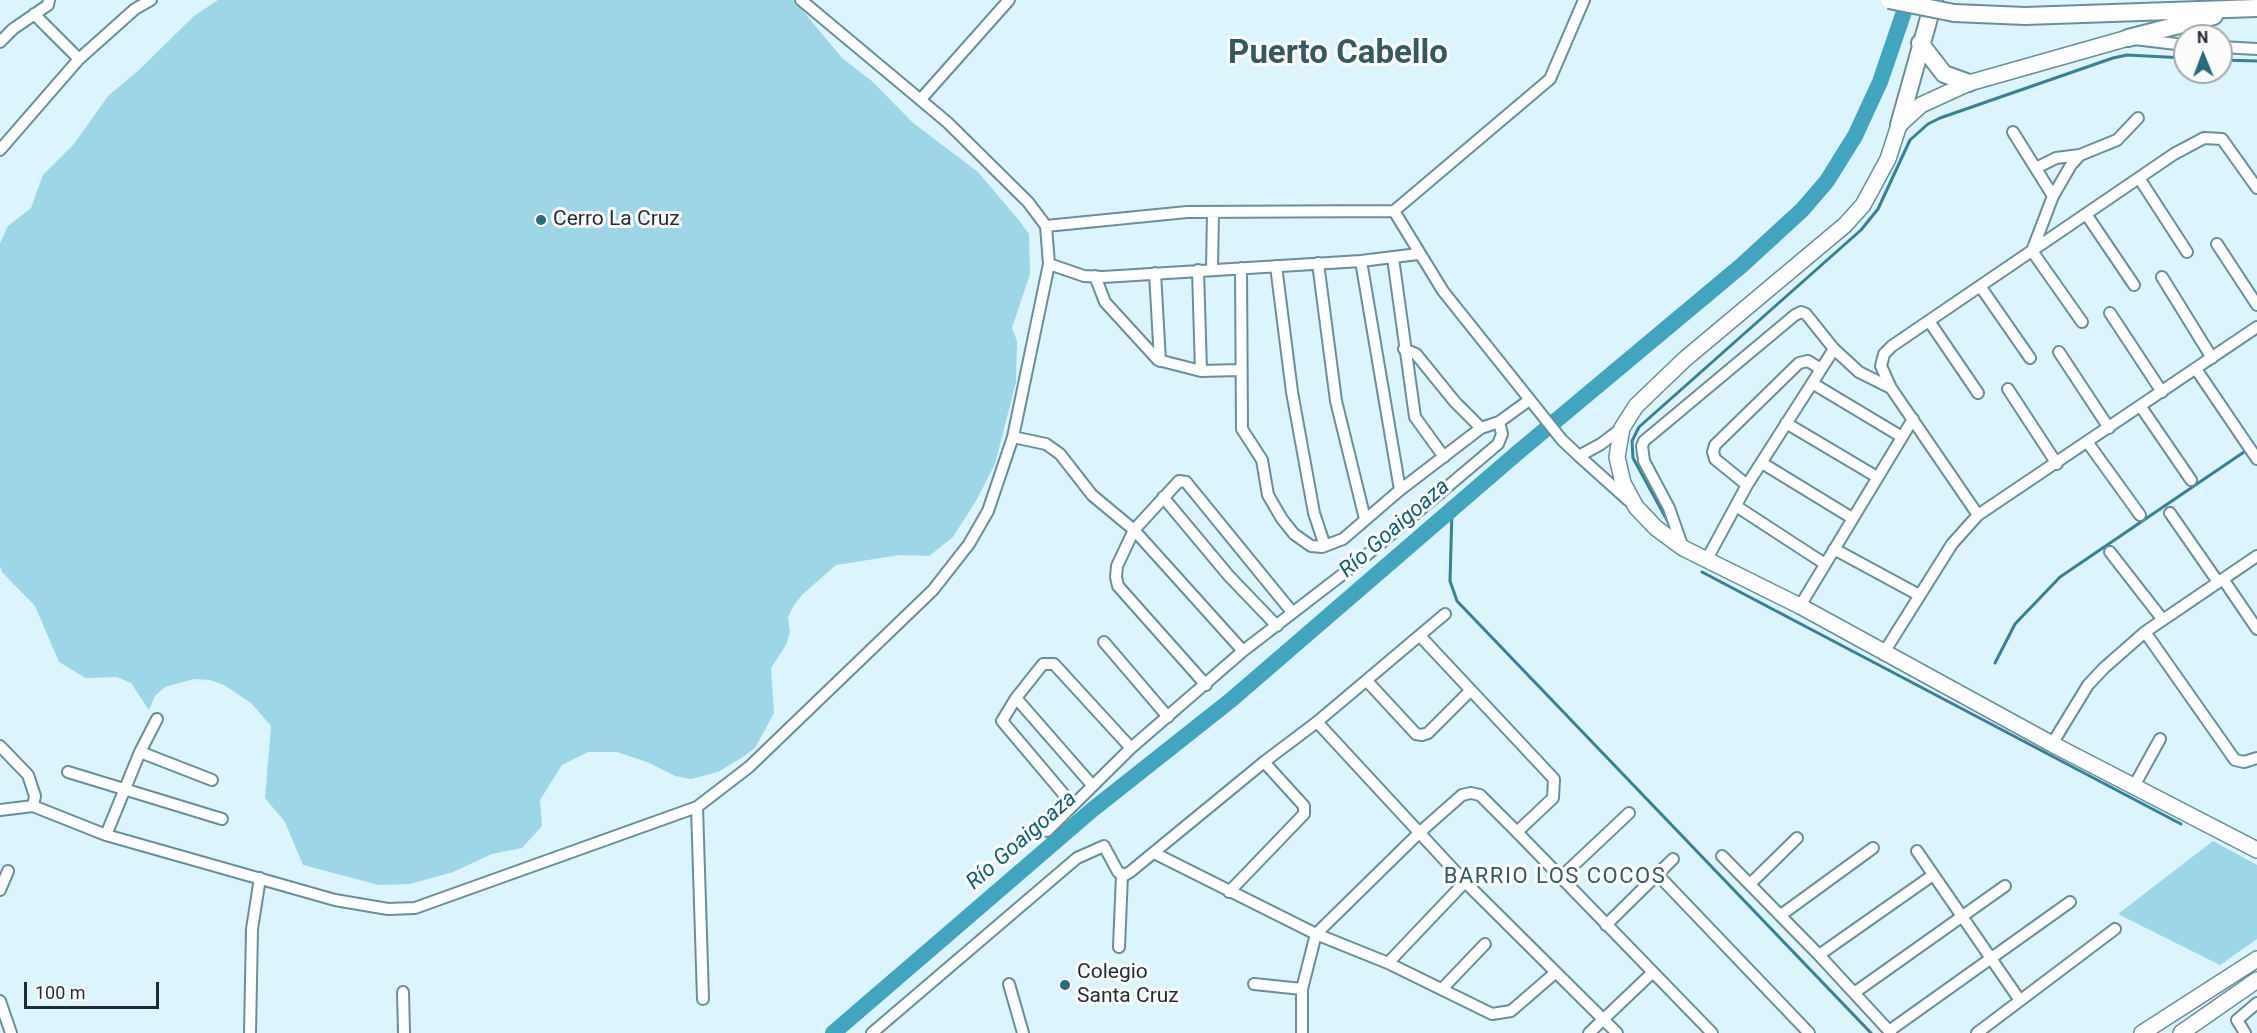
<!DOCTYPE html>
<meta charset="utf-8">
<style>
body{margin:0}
#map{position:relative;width:2257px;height:1033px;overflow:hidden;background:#dcf4fb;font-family:Roboto,sans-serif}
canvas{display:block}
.north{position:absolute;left:2173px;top:24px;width:60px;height:60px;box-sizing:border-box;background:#fcfcfc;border:2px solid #a3a9ab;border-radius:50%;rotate:359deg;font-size:16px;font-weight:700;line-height:24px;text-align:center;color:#1e2d32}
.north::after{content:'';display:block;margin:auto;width:21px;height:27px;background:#286b7d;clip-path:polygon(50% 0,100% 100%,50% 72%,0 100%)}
.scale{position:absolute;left:24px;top:982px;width:135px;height:27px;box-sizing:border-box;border:3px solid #1e2d32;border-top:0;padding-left:8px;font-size:18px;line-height:21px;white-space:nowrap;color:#1e2d32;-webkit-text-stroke:4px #fcfcfc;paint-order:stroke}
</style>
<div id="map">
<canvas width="2257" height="1033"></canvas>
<div class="north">N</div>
<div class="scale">100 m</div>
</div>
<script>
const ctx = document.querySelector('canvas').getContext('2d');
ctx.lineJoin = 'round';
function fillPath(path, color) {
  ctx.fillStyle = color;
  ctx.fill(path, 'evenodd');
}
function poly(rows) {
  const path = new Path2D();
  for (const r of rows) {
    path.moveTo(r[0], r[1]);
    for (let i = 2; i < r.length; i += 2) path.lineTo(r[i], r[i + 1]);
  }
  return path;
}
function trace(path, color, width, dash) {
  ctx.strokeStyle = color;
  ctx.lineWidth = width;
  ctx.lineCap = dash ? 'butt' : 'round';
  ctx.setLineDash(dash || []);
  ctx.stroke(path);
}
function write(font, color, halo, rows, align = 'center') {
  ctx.font = font + ' Roboto,sans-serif';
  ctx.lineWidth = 6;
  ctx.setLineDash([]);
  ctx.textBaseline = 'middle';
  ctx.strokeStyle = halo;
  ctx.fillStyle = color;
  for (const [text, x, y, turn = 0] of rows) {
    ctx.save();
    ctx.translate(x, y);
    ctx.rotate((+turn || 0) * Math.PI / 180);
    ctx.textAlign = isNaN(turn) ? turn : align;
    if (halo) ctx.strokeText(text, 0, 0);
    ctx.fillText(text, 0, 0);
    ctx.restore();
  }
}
const green = poly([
 [218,0,794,0,842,58,873,82,912,122,978,172,1021,223,1029,234,1030,274,1012,328,1017,341,1016,382,995,464,976,501,953,537,929,556,900,555,836,565,803,594,794,605,788,617,790,632,786,645,771,668,774,713,755,748,743,757,718,772,691,779,675,776,647,762,617,752,588,752,562,765,540,800,542,826,522,848,492,854,453,872,410,884,379,885,303,865,285,822,265,798,271,726,251,703,224,685,210,680,194,679,165,687,155,696,149,710,131,683,117,677,86,678,59,662,35,606,2,572,0,566,0,243,8,226,31,208,43,175,74,144,108,96,140,69,194,16],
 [2213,841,2257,865,2257,939,2220,965,2118,914]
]);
const stream = poly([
 [2221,60,2257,61],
 [1452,510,1450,581,1457,601,1871,1033],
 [1673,531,1633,458,1632,441,1639,427,1861,230,1878,209,1910,140,1928,124,1940,118,2113,58,2127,55,2185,58],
 [1702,572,2181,824],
 [1995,663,2015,624,2060,577,2244,452]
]);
const river = poly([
 [833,1033,1092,810,1231,700,1516,454,1741,266,1802,210,1827,181,1855,136,1880,82,1908,0]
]);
const minor = poly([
 [34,14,79,59],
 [2134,39,2185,45],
 [0,42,13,29,48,5,49,0],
 [2221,47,2257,49],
 [921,99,1009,0],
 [2013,132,2053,196],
 [0,150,79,59,135,9,151,0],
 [2036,168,2056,158,2080,155],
 [2139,178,2187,252],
 [1394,211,1443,291,1562,440,1579,456,1601,444,1622,428],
 [2086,214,2134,285],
 [1046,226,1187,212,1394,211,1550,79,1584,0],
 [2217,244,2257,305],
 [1393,258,1415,417,1444,457],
 [1361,261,1400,490],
 [1318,263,1336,401,1365,519],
 [1049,264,1084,276,1103,277,1361,261,1418,254],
 [1276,266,1292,392,1314,513,1325,546],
 [1241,268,1242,429,1262,460,1268,495,1282,519,1294,534,1311,546,1322,547,1343,539,1400,490,1481,428,1499,422,1528,401],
 [1198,270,1201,371],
 [1212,270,1213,212],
 [1155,273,1160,361],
 [1095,276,1105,302,1158,360,1201,371,1239,370],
 [2162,277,2212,358],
 [1980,286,2030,358],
 [2110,313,2162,392],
 [1929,321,1978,393],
 [2082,322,2032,251,2053,196,2071,165,2080,155,2117,140,2138,118],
 [1404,349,1416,354,1455,402,1481,428],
 [2059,352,2109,428],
 [2196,369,2257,459],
 [1812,383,1902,437],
 [2008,389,2057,464],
 [2141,407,2191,480],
 [1786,423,1877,477],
 [1013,437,1046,444,1060,454,1092,495,1134,530,1243,651],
 [2088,443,2140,515],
 [1579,456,1628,500],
 [1762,463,1852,518],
 [1747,485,1715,459,1713,452,1715,445,1799,363,1808,361,1821,369],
 [1163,497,1229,576,1277,626],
 [1736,506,1825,564],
 [2170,513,2218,582],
 [1978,515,1891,388,1881,366,1884,354,1892,346,2174,154,2204,138,2222,139,2257,188],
 [1683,548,1669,508,1644,461,1642,446,1644,441,1795,315,1801,312,1806,314,1834,349,1859,372,1891,388],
 [1834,549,1919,595],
 [2110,552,2163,620],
 [1707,559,1747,485,1834,349],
 [2223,579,2257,629],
 [1800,606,1913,419],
 [2145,632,2235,760,2244,762,2257,758],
 [1421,637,1554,779,1553,798,1517,832],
 [1104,642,1168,717],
 [1883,654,1952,544,1978,515,2257,327],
 [1367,681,1416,734,1422,735,1428,733,1470,691],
 [1206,685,1118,586,1116,577,1117,566,1134,530,1179,481,1186,482,1292,612],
 [1016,698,1092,785],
 [1317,722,1465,882,1617,1033],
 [2052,744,2088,685,2104,668,2145,632,2257,556],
 [0,746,28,775,35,796,33,806,0,810],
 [140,752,212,780],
 [68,772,222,819],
 [2134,786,2160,739],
 [1072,804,1002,721,1016,698,1043,664,1054,664,1131,748],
 [33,806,106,835,335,900,388,909,415,908,697,807,749,767,933,590,969,544,988,511,1013,437,1049,264,1046,226,1028,202,947,122,801,0],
 [697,807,703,999],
 [1047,831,1131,748,1243,651,1356,564,1498,444,1502,434,1499,422],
 [106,835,140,752,157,719],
 [1917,851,2019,999],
 [1154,853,1316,934,1388,963,1492,1014,1511,1011,1555,973],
 [1722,856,1819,955,1891,1033],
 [1658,875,1809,1033],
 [1560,878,1629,813],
 [1750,884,1797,838],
 [0,890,8,871],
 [1229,892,1304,814,1304,806,1264,762],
 [1781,915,1873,848],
 [1606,925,1673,859],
 [1119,947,1122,875],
 [1819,955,1933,875],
 [1388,963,1465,882],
 [1009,984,1023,1033],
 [1254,984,1302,989],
 [1442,989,1485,944],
 [403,992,404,1033],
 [1854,993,2005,886],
 [0,1001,11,1033],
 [1889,1031,2070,902],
 [250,1033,252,929,260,878],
 [872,1033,1077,858,1104,846,1118,872,1125,875,1130,872,1264,762,1317,722,1445,614],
 [1302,1033,1302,989,1316,934,1419,833,1462,795,1471,793,1480,795,1517,832,1712,1033],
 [1589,1033,1652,973],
 [1977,1033,2115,929],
 [2245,1033,2237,1020,2257,1003]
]);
const secondary = poly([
 [2128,38,1969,83,1921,105,1899,125,1888,159,1863,205,1845,225,1685,359,1636,406,1622,428,1617,457,1623,483,1636,507,1656,528,1683,548,1800,606,2052,744,2257,850],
 [2142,1033,2257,959],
 [2181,1033,2257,980]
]);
const primary = poly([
 [1954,13,2025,16,2257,8],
 [2128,38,2214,16],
 [1920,43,1944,74,1969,83],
 [1899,125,1934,0]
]);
const primaryBridge = poly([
 [1889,0,1954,13]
]);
const markers = [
 [541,220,6,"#286b7d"],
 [1065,985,6,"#286b7d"]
];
const poiNames = [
 ["Cerro La Cruz",553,220],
 ["Colegio",1077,973],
 ["Santa Cruz",1077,997]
];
const waterNames = [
 ["Río Goaigoaza",1395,529,-41],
 ["Río Goaigoaza",1022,841,-41]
];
const neighbourhoodNames = [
 ["BARRIO LOS COCOS",1555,877]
];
const townNames = [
 ["Puerto Cabello",1338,55]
];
fillPath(green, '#9dd6e7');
trace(stream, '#378195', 3);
trace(river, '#42a5bf', 16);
trace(minor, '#6a8f9a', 14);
trace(secondary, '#6a8f9a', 18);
trace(primary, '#6a8f9a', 20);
trace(minor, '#fff', 10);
trace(secondary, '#fff', 15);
trace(primary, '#fff', 16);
trace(primaryBridge, '#6a8f9a', 20, []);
trace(primaryBridge, '#fff', 16);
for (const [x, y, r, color] of markers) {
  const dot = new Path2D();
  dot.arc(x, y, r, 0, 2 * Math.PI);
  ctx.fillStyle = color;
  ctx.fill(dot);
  trace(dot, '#fcfcfc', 2);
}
write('21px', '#1e2d32', '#fcfcfc', poiNames, 'left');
write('italic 22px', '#106073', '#fcfcfc', waterNames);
ctx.letterSpacing = '1.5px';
write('22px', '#355963', '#fcfcfc', neighbourhoodNames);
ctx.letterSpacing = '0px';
write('bold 33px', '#355963', '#fcfcfc', townNames);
</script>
